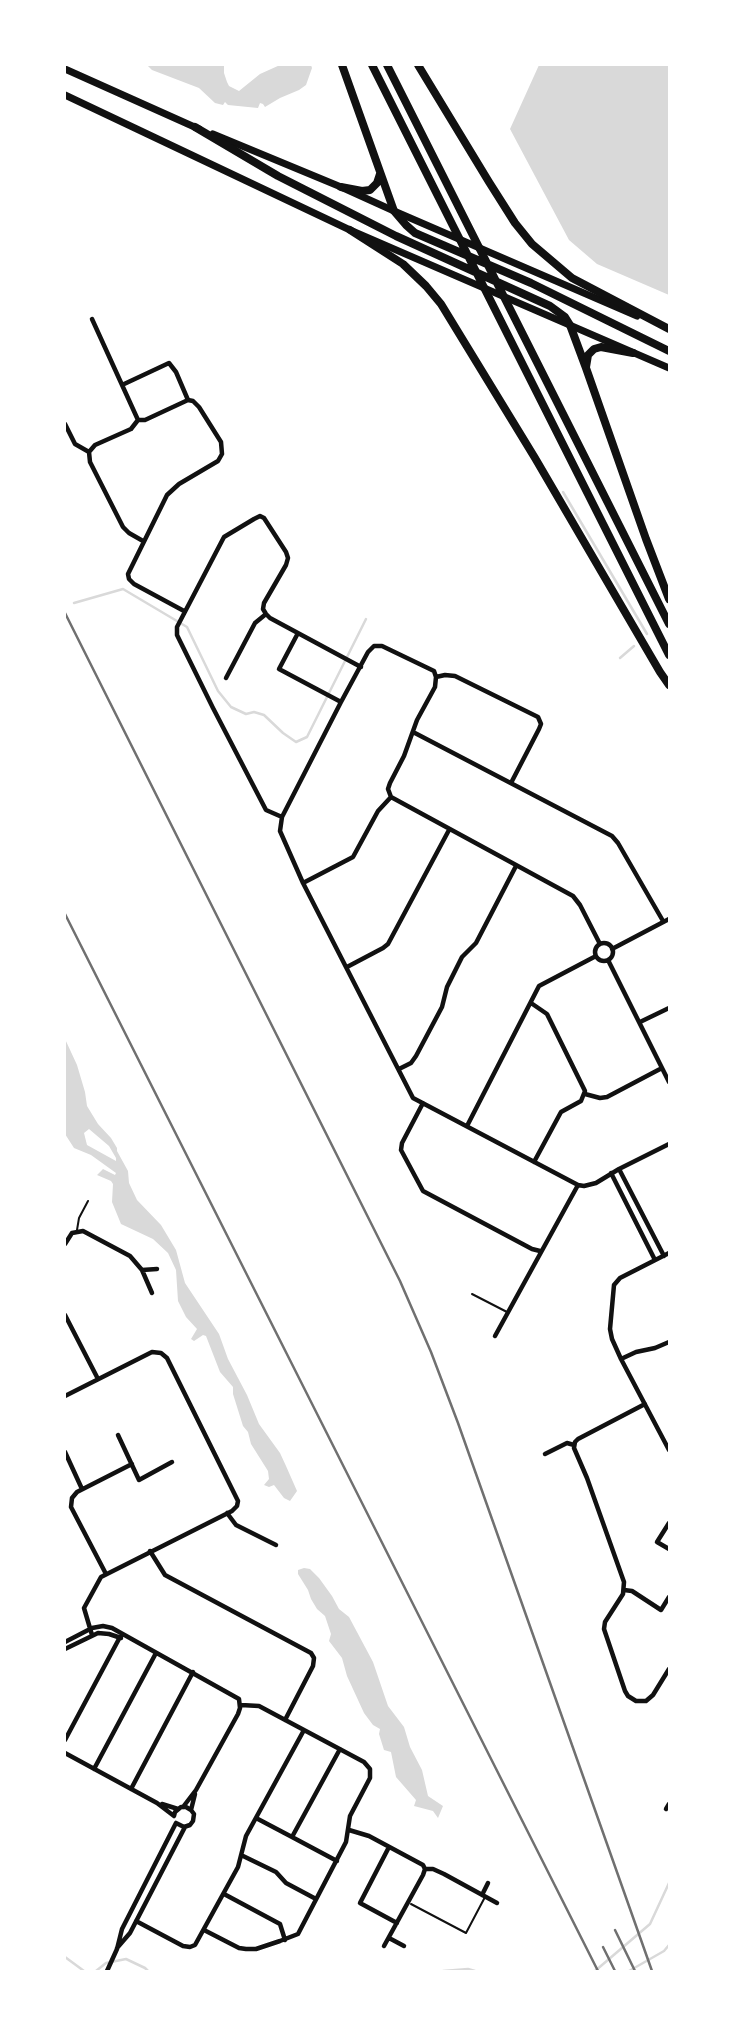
<!DOCTYPE html>
<style>
body{margin:0}
#map{position:relative;width:734px;height:2036px;overflow:hidden;background:#fff;font-family:"Public Sans",sans-serif}
canvas{display:block}
.frame{position:absolute;inset:0;border:66px solid #fff;pointer-events:none}
</style>
<div id="map">
<canvas width="734" height="2036"></canvas>
<div class="frame"></div>
</div>
<script>
const ctx = document.querySelector('canvas').getContext('2d');
ctx.lineJoin = 'round';
function fillPath(path, color) {
  ctx.fillStyle = color;
  ctx.fill(path, 'evenodd');
}
function poly(rows) {
  const path = new Path2D();
  for (const r of rows) {
    if (r.length === 3) {
      path.moveTo(r[0] + r[2], r[1]);
      path.arc(r[0], r[1], r[2], 0, 2 * Math.PI);
      continue;
    }
    path.moveTo(r[0], r[1]);
    for (let i = 2; i < r.length; i += 2) path.lineTo(r[i], r[i + 1]);
  }
  return path;
}
function trace(path, color, width, dash) {
  ctx.strokeStyle = color;
  ctx.lineWidth = width;
  ctx.lineCap = dash ? 'butt' : 'round';
  ctx.setLineDash(dash || []);
  ctx.stroke(path);
}
const water = poly([
 [147,65,224,65,224,73,227,82,229,86,239,91,260,74,280,65,311,65,312,68,306,85,299,90,280,98,265,107,263,104,260,103,258,108,228,105,225,102,223,105,215,103,199,88,152,70],
 [539,65,669,65,669,295,597,264,569,240,510,129],
 [65,1039,77,1065,85,1092,87,1106,98,1124,111,1138,117,1148,117,1151,128,1171,129,1183,137,1200,161,1225,176,1250,185,1283,219,1334,228,1359,247,1395,259,1424,280,1453,286,1466,297,1491,290,1501,284,1498,274,1485,269,1487,264,1485,269,1479,268,1471,251,1444,248,1432,243,1426,233,1394,233,1387,220,1372,206,1336,203,1335,194,1341,191,1339,197,1329,186,1317,178,1301,176,1270,168,1253,153,1239,121,1224,112,1202,113,1184,111,1181,97,1175,103,1169,115,1175,116,1173,91,1155,74,1148,65,1134],
 [89,1129,109,1146,116,1158,116,1161,87,1145,84,1133],
 [304,1568,310,1569,319,1578,332,1596,339,1609,349,1617,373,1662,388,1706,404,1727,410,1747,422,1770,428,1796,443,1806,438,1818,433,1811,414,1806,416,1800,396,1777,391,1752,384,1750,379,1734,380,1729,373,1725,364,1713,347,1676,342,1658,329,1641,331,1634,325,1616,317,1609,311,1599,308,1590,298,1574,298,1570]
]);
const stream = poly([
 [563,492,647,634],
 [74,603,123,589,187,627,218,691,231,707,246,714,254,712,264,715,283,733,296,742,307,737,366,619],
 [620,658,634,646],
 [65,1957,84,1971],
 [96,1971,106,1963,126,1959,145,1968,148,1971],
 [443,1971,468,1969,475,1971],
 [595,1971,650,1924,669,1883],
 [629,1971,664,1951,669,1945]
]);
const service = poly([
 [77,1230,79,1218,88,1201],
 [472,1294,507,1312],
 [411,1904,466,1933,485,1897]
]);
const minor = poly([
 [92,319,138,420],
 [122,385,169,363,176,372,188,400],
 [65,424,75,444,89,452],
 [89,452,95,445,131,429,138,420,145,420,188,400],
 [89,452,90,462,123,527,129,533,143,541],
 [184,611,134,584,129,579,128,574,167,495,179,484,218,461,222,454,221,442,199,407,193,401,188,400],
 [298,633,279,669,341,702],
 [436,677,445,675,455,676,538,717,541,724,539,729,511,783],
 [226,678,255,623,266,614],
 [413,732,612,836,618,843,663,921],
 [282,817,266,810,213,708,177,635,177,627,224,537,254,519,260,516,264,518,286,552,288,558,286,565,264,603,263,609,266,614,270,618,361,667],
 [303,883,353,857,378,811,391,797],
 [604,952,9],
 [600,944,580,905,573,896,391,797,388,789,390,783,404,756,417,720,435,687,436,677,434,671,382,646,374,646,368,652,341,702,282,817,280,831,303,883,413,1098,578,1185,584,1186,596,1183,619,1169,669,1144],
 [612,949,669,919],
 [608,960,669,1082],
 [347,967,383,948,388,944,449,830],
 [531,1003,547,1014,585,1091,581,1101,561,1112,534,1162],
 [640,1022,669,1008],
 [399,1069,411,1063,416,1056,442,1007,447,987,462,957,476,943,516,866],
 [585,1094,600,1098,607,1097,662,1068],
 [423,1103,402,1143,401,1150,423,1191,532,1249,540,1251],
 [467,1126,539,986,596,956],
 [619,1169,664,1256],
 [611,1173,655,1260],
 [65,1244,72,1233,83,1231,130,1256,142,1270,152,1293],
 [669,1253,620,1278,614,1285,610,1329,612,1339,621,1359,669,1450],
 [142,1270,157,1269],
 [65,1315,98,1379],
 [495,1336,578,1185],
 [621,1359,636,1352,655,1348,669,1342],
 [65,1396,152,1352,161,1353,167,1358,238,1501,237,1506,232,1511,101,1577,84,1608,92,1635],
 [645,1404,578,1439,575,1442,574,1448,587,1478,624,1582,623,1594,605,1622,604,1629,625,1691,628,1696,636,1701,646,1701,653,1695,669,1669],
 [118,1435,139,1480,172,1462],
 [65,1452,82,1489],
 [545,1454,567,1443,574,1445],
 [227,1513,236,1525,276,1545],
 [669,1523,657,1542,669,1549],
 [150,1551,165,1575,311,1653,314,1658,313,1666,285,1720],
 [106,1574,71,1507,72,1498,77,1492,132,1464],
 [624,1590,632,1591,661,1610,669,1597],
 [65,1642,92,1628,103,1626,112,1628,239,1699,240,1708,238,1714,196,1790,183,1807],
 [65,1649,98,1633,109,1634,121,1638],
 [65,1740,120,1637],
 [65,1753,157,1803,174,1816],
 [94,1769,156,1653],
 [131,1789,193,1672],
 [162,1804,178,1809],
 [666,1809,669,1804],
 [174,1816,175,1812,181,1807,186,1807,191,1810],
 [256,1818,292,1837,340,1749],
 [176,1823,184,1827,190,1825,193,1821,194,1814,191,1810,195,1794],
 [349,1830,369,1836,423,1865,425,1869,423,1875,384,1946],
 [292,1837,337,1861],
 [389,1847,360,1903,397,1923],
 [241,1855,276,1872,286,1883,316,1899],
 [425,1869,433,1869,444,1874,497,1903],
 [224,1894,280,1924,285,1940],
 [482,1895,488,1883],
 [136,1921,183,1946,190,1947,195,1945,238,1867,246,1836,304,1730],
 [204,1930,239,1948,246,1949,256,1949,280,1941,298,1934,346,1842,350,1816,370,1778,370,1769,364,1762,259,1706,241,1705],
 [389,1938,404,1946],
 [117,1948,130,1933,185,1827],
 [107,1971,117,1949,122,1929,176,1823]
]);
const trunk = poly([
 [65,69,199,129],
 [65,95,350,230,669,368],
 [213,134,341,187,394,211,637,316]
]);
const motorway = poly([
 [342,65,394,211,406,225,415,233,531,283,669,351],
 [372,65,669,655],
 [387,65,669,624],
 [418,65,489,182,515,223,532,244,572,278,669,329],
 [195,127,278,176,396,236,550,306,565,317,570,325,586,368,646,539,669,599],
 [341,187,362,191,370,190,377,183,380,174],
 [350,230,403,264,426,286,441,304,535,458,660,672,669,685],
 [586,367,588,355,594,349,601,347,633,353]
]);
const rail = poly([
 [65,613,400,1281,431,1352,458,1423,652,1971],
 [65,914,598,1971],
 [615,1930,635,1971],
 [603,1947,615,1971]
]);
fillPath(water, '#d9d9d9');
trace(stream, '#d9d9d9', 2.5);
trace(service, '#111', 2);
trace(minor, '#111', 4.5);
trace(trunk, '#111', 7);
trace(motorway, '#111', 8);
trace(rail, '#707070', 2.5);
</script>
